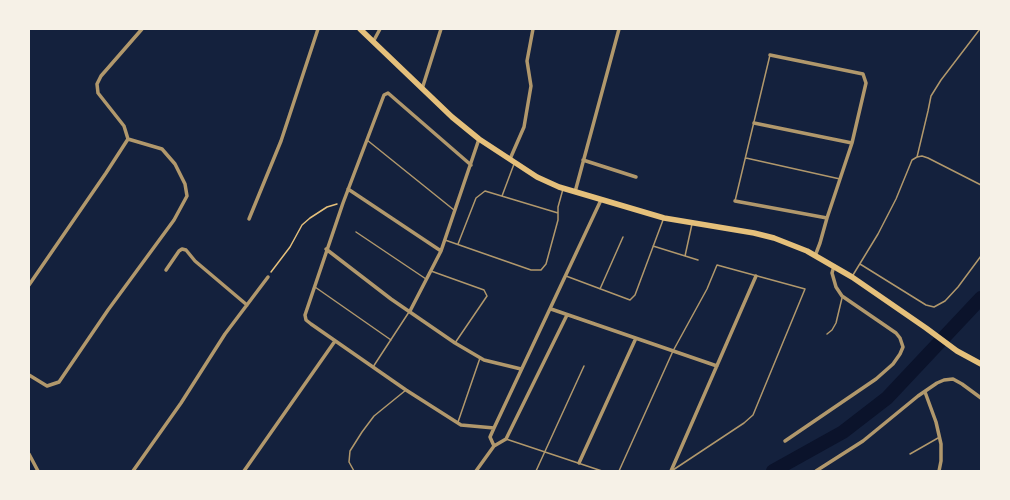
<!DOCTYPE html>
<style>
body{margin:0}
#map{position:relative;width:1010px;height:500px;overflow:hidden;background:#14213d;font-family:Raleway,sans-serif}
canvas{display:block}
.frame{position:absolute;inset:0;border:30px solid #f6f1e7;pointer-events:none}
</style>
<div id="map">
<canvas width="1010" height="500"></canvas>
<div class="frame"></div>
</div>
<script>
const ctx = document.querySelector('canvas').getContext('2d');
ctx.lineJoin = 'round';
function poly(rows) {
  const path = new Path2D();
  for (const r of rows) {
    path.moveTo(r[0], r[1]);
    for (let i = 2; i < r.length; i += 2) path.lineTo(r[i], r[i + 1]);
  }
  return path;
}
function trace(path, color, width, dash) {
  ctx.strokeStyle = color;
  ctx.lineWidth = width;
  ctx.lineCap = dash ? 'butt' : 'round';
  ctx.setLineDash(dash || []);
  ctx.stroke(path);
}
const river = poly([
 [773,471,843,432,887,398,981,298]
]);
const path = poly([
 [271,272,290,247,302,225,310,218,327,207,337,204]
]);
const service = poly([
 [367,140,454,210],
 [917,157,928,111,931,96,941,80,980,29],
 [746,158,840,179],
 [502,196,514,164],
 [735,201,770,55],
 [356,232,426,279],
 [445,240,531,270,541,270,546,264,558,220,558,207,563,189],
 [458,244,476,198,485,191,558,213],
 [653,246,698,260],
 [685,256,692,224],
 [860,264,926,305,934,307,945,301,958,287,981,256],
 [431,271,484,290,487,296,455,343],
 [853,275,878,234,896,199,912,160,917,157,922,156,928,158,981,185],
 [566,276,630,300,635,295,663,220],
 [315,287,391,340],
 [600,289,623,237],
 [827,334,832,330,836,323,842,298],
 [373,367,409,312],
 [458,422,480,358],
 [506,439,602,471],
 [910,454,938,438],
 [354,471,349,462,350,451,362,432,374,416,406,390],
 [536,471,584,366],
 [619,471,673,351,707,289,717,265,805,289,753,415,744,423,673,470]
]);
const minor = poly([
 [373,42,380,29],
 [770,55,863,74,866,83,852,143,827,218,820,243,815,256],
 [422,89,441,29],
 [754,123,852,143],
 [510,159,524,127,531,86,527,61,533,29],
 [583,160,636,177],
 [471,165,388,93,384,95,343,203,305,315,306,320,311,324,406,390,461,425,494,428],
 [348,189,441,251],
 [575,192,619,29],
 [735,201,827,218],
 [249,219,281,141,318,29],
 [326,249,391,299,455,343,484,360,521,369],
 [166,270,179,251,182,249,186,250,195,261,247,305],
 [29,285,106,173,128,139,124,126,98,93,97,84,101,76,142,29],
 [551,309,717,366],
 [410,311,441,251,479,139],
 [29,375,47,386,59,382,108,310,174,220,187,196,185,184,175,164,162,149,128,139],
 [925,392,936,422,941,444,941,461,939,471],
 [785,441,876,379,893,364,900,354,903,347,900,338,896,333,842,296,836,287,832,273,834,266],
 [494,446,490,437,494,428,601,200],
 [29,454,38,471],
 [579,463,636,338],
 [133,471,181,403,225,334,268,277],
 [244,471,335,341],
 [476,471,494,446,506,439,567,315],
 [671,471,756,276],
 [816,471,863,441,918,396,937,383,944,380,953,379,962,384,981,398]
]);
const primary = poly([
 [360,29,452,117,479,139,537,177,559,187,664,218,754,233,774,238,807,251,852,277,926,328,957,351,981,364]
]);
trace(river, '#0b132b', 14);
trace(path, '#e5c07b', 1.5);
trace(service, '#b1986c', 1.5);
trace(minor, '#b1986c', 3.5);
trace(primary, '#e5c07b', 5.5);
</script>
